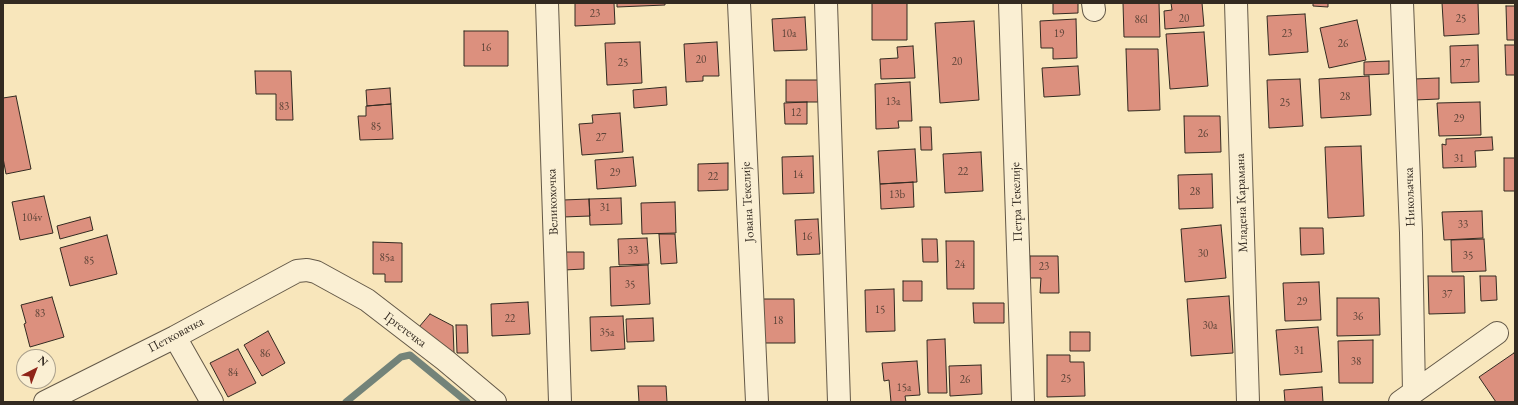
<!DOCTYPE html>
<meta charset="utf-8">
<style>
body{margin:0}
#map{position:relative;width:1518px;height:405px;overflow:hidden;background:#f8e6bb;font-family:"EB Garamond",serif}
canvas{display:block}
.frame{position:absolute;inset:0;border:4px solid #332a21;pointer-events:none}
.north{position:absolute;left:16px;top:349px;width:40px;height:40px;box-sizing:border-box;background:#faefd3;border:1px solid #aaa08c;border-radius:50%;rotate:42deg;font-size:11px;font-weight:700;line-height:16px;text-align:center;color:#332a21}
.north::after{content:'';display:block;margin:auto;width:14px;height:18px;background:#8f2418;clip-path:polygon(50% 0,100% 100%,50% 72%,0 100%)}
</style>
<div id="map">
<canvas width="1518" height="405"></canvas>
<div class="frame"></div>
<div class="north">N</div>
</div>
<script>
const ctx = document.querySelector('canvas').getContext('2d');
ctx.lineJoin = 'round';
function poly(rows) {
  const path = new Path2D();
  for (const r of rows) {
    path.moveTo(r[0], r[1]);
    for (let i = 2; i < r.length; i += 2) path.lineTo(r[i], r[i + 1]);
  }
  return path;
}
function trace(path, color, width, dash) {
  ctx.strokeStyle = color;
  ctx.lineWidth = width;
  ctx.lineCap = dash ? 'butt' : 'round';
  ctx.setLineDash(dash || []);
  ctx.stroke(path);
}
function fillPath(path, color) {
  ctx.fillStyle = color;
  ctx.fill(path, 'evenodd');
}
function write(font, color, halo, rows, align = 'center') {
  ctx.font = font + ' "EB Garamond",serif';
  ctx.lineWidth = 3;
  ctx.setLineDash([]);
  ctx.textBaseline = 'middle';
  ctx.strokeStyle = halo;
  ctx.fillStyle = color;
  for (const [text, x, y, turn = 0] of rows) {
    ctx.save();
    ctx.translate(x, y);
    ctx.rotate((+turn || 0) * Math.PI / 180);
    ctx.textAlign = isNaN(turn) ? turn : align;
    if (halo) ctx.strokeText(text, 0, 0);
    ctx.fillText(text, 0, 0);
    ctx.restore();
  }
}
const stream = poly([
 [346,402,401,357,410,355,467,402]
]);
const building = poly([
 [575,3,614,3,615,24,575,26,575,3],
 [617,3,665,3,665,5,617,7,617,3],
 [872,3,907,3,907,40,872,40,872,3],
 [1053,3,1078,3,1078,13,1053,14,1053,3],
 [1123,3,1159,3,1160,37,1124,37,1123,3],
 [1171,3,1202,3,1204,26,1165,29,1164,11,1172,10,1171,3],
 [1313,3,1328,3,1328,7,1313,6,1313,3],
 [1442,3,1478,3,1479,34,1444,36,1442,3],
 [1506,6,1515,6,1515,40,1507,40,1506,6],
 [1305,14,1308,52,1269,55,1267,16,1305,14],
 [805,17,807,50,774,51,772,19,805,17],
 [1076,19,1077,58,1053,59,1053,48,1041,48,1040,21,1076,19],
 [1357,20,1366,60,1329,68,1320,28,1357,20],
 [974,21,979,100,940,103,935,23,974,21],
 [464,31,508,31,508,66,464,66,464,31],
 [1204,32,1208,86,1170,89,1166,34,1204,32],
 [640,42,642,83,607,85,605,43,640,42],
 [717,42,719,76,703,76,703,81,686,82,684,44,717,42],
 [1478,45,1479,82,1451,83,1450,46,1478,45],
 [1505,45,1515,45,1515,75,1506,75,1505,45],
 [913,46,915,78,881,79,880,59,898,58,897,47,913,46],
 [1126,49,1158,49,1160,110,1128,111,1126,49],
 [1389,61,1389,74,1364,75,1364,62,1389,61],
 [1078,66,1080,95,1044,97,1042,68,1078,66],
 [255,71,291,71,293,120,276,120,276,94,256,94,255,71],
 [1369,76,1371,115,1321,118,1319,79,1369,76],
 [1439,78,1439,99,1414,100,1414,79,1439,78],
 [1300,79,1303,126,1269,128,1267,80,1300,79],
 [786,80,818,80,818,102,786,102,786,80],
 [910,82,912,121,898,121,899,128,876,129,875,84,910,82],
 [666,87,667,105,634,108,633,90,666,87],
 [390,88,391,104,367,106,366,90,390,88],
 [16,96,31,169,6,174,3,158,3,98,16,96],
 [807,102,807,124,785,124,784,103,807,102],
 [1480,102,1481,135,1439,136,1437,103,1480,102],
 [391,104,393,139,360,140,358,116,366,116,366,106,391,104],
 [620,113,623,152,582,155,579,124,593,123,592,115,620,113],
 [1184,116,1220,116,1221,152,1185,153,1184,116],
 [920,127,931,127,932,150,921,150,920,127],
 [1492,137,1493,150,1475,151,1476,167,1443,168,1442,144,1446,145,1446,139,1492,137],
 [1361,146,1364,216,1328,218,1325,147,1361,146],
 [915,149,917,182,880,184,878,151,915,149],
 [981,152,983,191,945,193,943,154,981,152],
 [813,156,814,193,783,194,782,157,813,156],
 [633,157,636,186,597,189,595,160,633,157],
 [1504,158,1515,158,1515,191,1504,191,1504,158],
 [728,163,728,190,698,191,698,164,728,163],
 [1212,174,1213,208,1179,209,1178,175,1212,174],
 [913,182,914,207,881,209,880,184,913,182],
 [44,196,53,233,20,240,12,202,44,196],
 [621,198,622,224,590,225,589,199,621,198],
 [589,199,590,216,563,217,563,200,589,199],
 [675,202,676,233,642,234,641,203,675,202],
 [1482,211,1483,238,1444,240,1442,212,1482,211],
 [90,217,93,230,60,239,57,226,90,217],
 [818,219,820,254,797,255,795,220,818,219],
 [1221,225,1226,278,1185,282,1181,229,1221,225],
 [1300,228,1323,228,1324,254,1301,255,1300,228],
 [659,234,675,234,677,263,661,264,659,234],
 [107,235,117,274,70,286,60,248,107,235],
 [647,238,649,264,619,265,618,239,647,238],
 [922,239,937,239,938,262,923,262,922,239],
 [1484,239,1486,271,1452,272,1451,240,1484,239],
 [946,241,974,241,974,289,947,289,946,241],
 [373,242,402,243,402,282,385,282,385,274,373,274,373,242],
 [564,252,584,252,584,269,564,270,564,252],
 [1030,256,1058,256,1059,293,1040,293,1041,278,1030,278,1030,256],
 [648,265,650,304,611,306,610,267,648,265],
 [1428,276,1464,276,1465,313,1429,314,1428,276],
 [1480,276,1496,276,1497,300,1481,301,1480,276],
 [903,281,922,281,922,301,903,301,903,281],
 [1319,282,1321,320,1285,321,1283,283,1319,282],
 [894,289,895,331,866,332,865,290,894,289],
 [1229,296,1233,353,1191,356,1187,299,1229,296],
 [52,297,64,337,30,347,24,324,26,323,21,305,52,297],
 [1337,298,1379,298,1380,335,1337,336,1337,298],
 [761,299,794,299,795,343,762,343,761,299],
 [528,302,530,334,492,336,491,304,528,302],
 [973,303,1004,303,1004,323,974,323,973,303],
 [430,314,453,326,454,353,419,327,430,314],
 [623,316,625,349,591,351,590,317,623,316],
 [653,318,654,341,627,342,626,319,653,318],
 [456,325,467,325,468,353,457,353,456,325],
 [1318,327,1322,372,1280,375,1276,330,1318,327],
 [268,331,285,363,262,376,244,345,268,331],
 [1070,332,1090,332,1090,351,1070,351,1070,332],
 [945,339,947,393,928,393,927,340,945,339],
 [1373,340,1373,383,1339,383,1338,341,1373,340],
 [238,349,256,383,228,397,210,363,238,349],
 [1514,353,1515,355,1515,402,1496,402,1479,377,1514,353],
 [1047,355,1070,355,1070,362,1084,362,1085,396,1047,397,1047,355],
 [917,361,920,395,905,396,906,402,891,402,889,380,884,381,882,363,917,361],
 [981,365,982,394,950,396,949,366,981,365],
 [638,386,666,386,667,402,639,402,638,386],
 [1322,387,1323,402,1285,402,1284,390,1322,387]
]);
const minor = poly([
 [547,3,560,402],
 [739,3,757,402],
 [826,3,839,402],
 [1010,3,1023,402],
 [1093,3,1094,10],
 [1236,3,1248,402],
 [1402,3,1411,233,1414,392],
 [175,337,212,402],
 [45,402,175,337,284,278,297,271,307,270,316,272,367,300,445,360,495,402],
 [1400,402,1497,333]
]);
const numberNames = [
 ["23",595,14],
 ["20",1184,19],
 ["25",1461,19],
 ["86l",1141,20],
 ["10a",789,34],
 ["19",1059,34],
 ["23",1287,34],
 ["26",1343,44],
 ["16",486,48],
 ["20",701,60],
 ["20",957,62],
 ["25",623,63],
 ["27",1465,64],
 ["28",1345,97],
 ["13a",893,102],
 ["25",1285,103],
 ["83",284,107],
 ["12",796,113],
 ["29",1459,119],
 ["85",376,127],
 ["26",1203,134],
 ["27",601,138],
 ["31",1459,159],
 ["22",963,172],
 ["29",615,173],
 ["14",798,175],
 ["22",713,177],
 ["28",1195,192],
 ["13b",897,195],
 ["31",605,208],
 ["104v",32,218],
 ["33",1463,225],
 ["16",807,237],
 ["33",633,251],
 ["30",1203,254],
 ["35",1468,256],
 ["85a",387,258],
 ["85",89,261],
 ["24",960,265],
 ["23",1044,267],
 ["35",630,285],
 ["37",1447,295],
 ["29",1302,302],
 ["15",880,310],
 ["83",40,314],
 ["36",1358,317],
 ["22",510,319],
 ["18",778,321],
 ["30a",1210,326],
 ["35a",607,333],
 ["31",1299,351],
 ["86",265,354],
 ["38",1356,362],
 ["84",233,373],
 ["25",1066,379],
 ["26",965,380],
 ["15a",904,388]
];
const streetNames = [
 ["Никољачка",1410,197,-92],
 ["Великохочка",553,202,-92],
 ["Јована Текелије",748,202,-93],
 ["Петра Текелије",1017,202,-92],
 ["Младена Карамана",1242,203,-92],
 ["Гргетечка",405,330,37],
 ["Петковачка",176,335,-28]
];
trace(stream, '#738379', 7);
fillPath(building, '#dc907e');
trace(building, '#332a21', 1);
trace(minor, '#645948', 24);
trace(minor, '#faefd3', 22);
write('11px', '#5d4438', null, numberNames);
write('13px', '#332a21', '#faefd3', streetNames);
</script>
